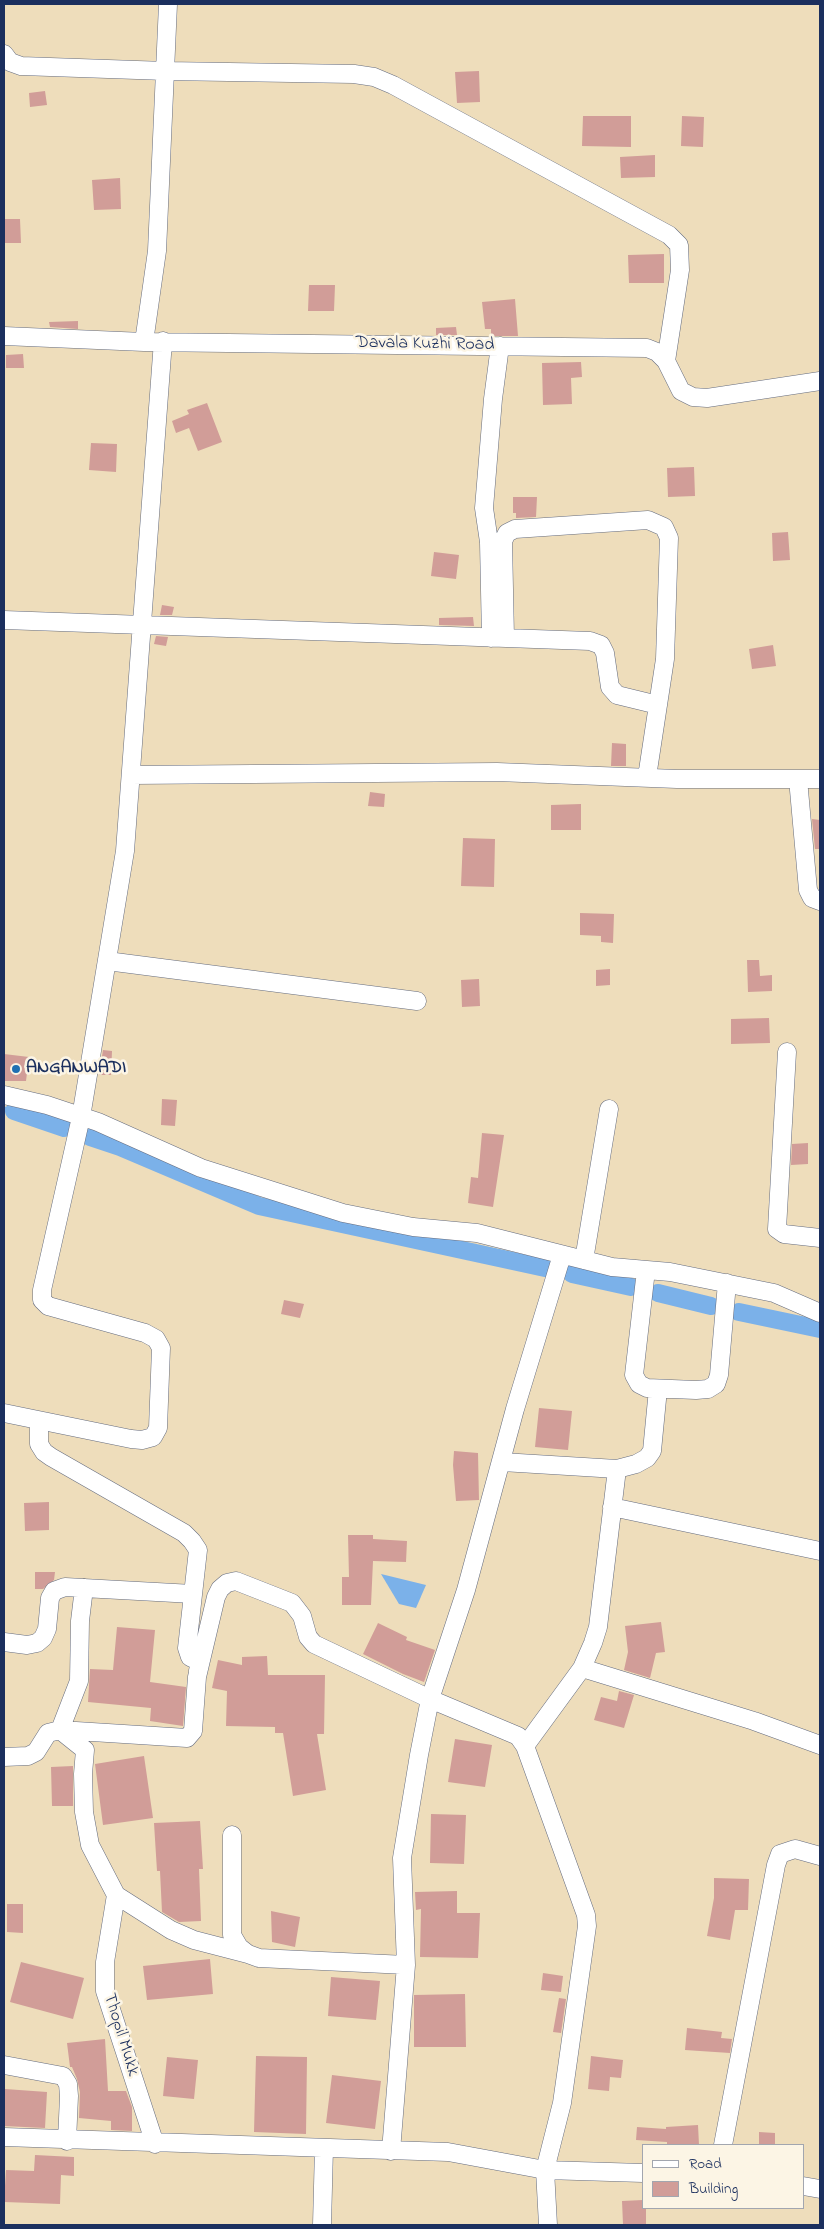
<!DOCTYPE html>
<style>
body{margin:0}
#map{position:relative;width:824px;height:2229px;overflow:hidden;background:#edb;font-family:"Indie Flower",sans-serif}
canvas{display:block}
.frame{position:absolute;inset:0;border:5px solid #1b2f5e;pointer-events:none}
.legend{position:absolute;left:642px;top:2144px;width:162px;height:65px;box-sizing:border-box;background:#fcf5e5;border:1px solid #a2a6af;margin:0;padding:6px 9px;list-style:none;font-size:15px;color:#1b2f5e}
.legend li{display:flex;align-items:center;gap:10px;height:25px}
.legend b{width:25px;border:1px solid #a2a6af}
</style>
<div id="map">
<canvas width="824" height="2229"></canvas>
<div class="frame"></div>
<ul class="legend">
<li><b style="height:6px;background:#fff"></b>Road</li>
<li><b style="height:14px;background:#d19d98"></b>Building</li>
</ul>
</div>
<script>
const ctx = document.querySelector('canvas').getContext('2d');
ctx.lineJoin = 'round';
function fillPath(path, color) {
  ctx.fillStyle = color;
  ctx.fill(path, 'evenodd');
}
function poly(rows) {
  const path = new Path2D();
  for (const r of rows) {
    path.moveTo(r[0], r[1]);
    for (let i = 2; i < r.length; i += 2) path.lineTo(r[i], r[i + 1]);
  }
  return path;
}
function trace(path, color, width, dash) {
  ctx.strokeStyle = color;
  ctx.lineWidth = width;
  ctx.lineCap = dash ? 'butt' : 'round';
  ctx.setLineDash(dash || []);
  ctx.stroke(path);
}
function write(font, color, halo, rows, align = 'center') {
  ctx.font = font + ' "Indie Flower",sans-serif';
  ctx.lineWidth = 5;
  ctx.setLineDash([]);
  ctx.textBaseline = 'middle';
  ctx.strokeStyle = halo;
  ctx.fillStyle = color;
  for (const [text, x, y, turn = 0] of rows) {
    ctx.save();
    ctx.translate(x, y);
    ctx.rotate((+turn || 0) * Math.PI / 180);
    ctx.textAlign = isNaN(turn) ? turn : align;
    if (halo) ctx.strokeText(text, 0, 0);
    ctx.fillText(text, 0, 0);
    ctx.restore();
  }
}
const water = poly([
 [381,1574,426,1585,416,1608,399,1604]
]);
const stream = poly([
 [4,1109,14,1111]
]);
const canal = poly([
 [14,1111,64,1128],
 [90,1137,120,1147,259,1206,545,1268],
 [572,1274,631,1287],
 [658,1293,711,1306],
 [739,1312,820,1329]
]);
const building = poly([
 [479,71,480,102,457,103,455,72],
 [45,91,47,105,30,107,29,93],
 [583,116,631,116,631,147,582,146],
 [682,116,704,117,703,147,681,146],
 [655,155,655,177,621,178,620,157],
 [120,178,121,209,94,210,92,180],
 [4,219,20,219,21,243,4,243],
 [664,254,664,283,629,283,628,255],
 [309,285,335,285,334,311,308,311],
 [515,299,518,336,491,336,491,329,485,329,482,302],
 [78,321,78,329,50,327,49,322],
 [456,327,457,335,436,335,436,328],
 [23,354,24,368,6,368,6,355],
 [581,362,582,377,571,378,572,404,543,405,542,363],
 [207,403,222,442,198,451,189,428,176,433,172,421,189,414,187,410],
 [91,443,117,444,116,472,89,470],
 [694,467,695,496,668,497,667,468],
 [513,497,537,497,536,517,516,518,516,513,513,513],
 [788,532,790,560,773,561,772,533],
 [434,552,459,555,456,579,431,576],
 [162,605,174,607,172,615,160,615],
 [473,617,474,626,439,625,439,618],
 [156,636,168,637,166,646,154,644],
 [773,645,776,666,752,669,749,649],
 [612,743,626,744,626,766,611,766],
 [370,792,385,794,384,807,368,806],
 [581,804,581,830,551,830,551,805],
 [812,819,820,820,820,849,815,849],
 [463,838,495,839,494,887,461,886],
 [580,913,614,914,613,943,601,942,601,936,580,935],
 [747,960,759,960,760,976,772,975,772,991,748,992],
 [610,969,610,985,596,986,596,970],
 [479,979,480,1006,462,1007,461,980],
 [769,1018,770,1043,731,1044,731,1019],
 [103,1050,112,1051,111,1075,99,1075],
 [4,1054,29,1057,26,1081,4,1081],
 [162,1099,177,1100,175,1126,161,1125],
 [482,1133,504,1135,493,1207,468,1203,471,1177,478,1178],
 [808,1143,808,1164,791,1165,792,1144],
 [284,1300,304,1304,300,1318,281,1314],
 [539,1408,572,1411,568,1450,535,1447],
 [454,1451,478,1453,479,1500,456,1501,453,1465],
 [49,1502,49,1530,25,1531,24,1503],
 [348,1535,373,1535,373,1539,407,1541,406,1562,373,1561,371,1605,342,1605,342,1577,349,1577],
 [35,1572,55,1572,54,1580,43,1589,35,1589],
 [661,1622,665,1652,656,1653,650,1678,624,1670,628,1652,625,1626],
 [378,1623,407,1637,406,1640,435,1650,424,1682,403,1674,363,1654],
 [117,1627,155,1630,150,1682,186,1687,183,1726,150,1721,151,1708,88,1702,90,1669,113,1670],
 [267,1656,268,1675,325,1675,324,1734,317,1734,326,1790,293,1796,283,1733,275,1733,275,1727,226,1726,227,1691,212,1688,218,1660,242,1665,242,1657],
 [619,1691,634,1695,624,1728,594,1720,601,1697,617,1701],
 [455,1739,492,1745,485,1787,448,1782],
 [144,1756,153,1818,103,1825,95,1764],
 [73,1766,73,1806,52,1806,51,1767],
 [431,1814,466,1815,464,1864,430,1863],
 [200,1821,203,1869,199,1869,201,1921,179,1922,162,1912,160,1871,157,1871,154,1823],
 [714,1878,749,1879,748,1910,735,1910,730,1940,707,1936,714,1898],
 [457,1891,457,1913,480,1913,478,1958,420,1957,421,1909,416,1910,415,1892],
 [7,1904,23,1904,23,1933,7,1932],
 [271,1911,300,1917,295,1947,272,1942],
 [210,1959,213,1994,147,2000,143,1966],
 [21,1962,84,1978,73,2019,10,2002],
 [543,1973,563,1976,561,1992,541,1990],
 [331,1977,380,1981,376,2020,328,2016],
 [465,1994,466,2047,414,2047,414,1995],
 [559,1998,566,1999,561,2033,553,2032],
 [687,2028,722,2032,721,2038,732,2039,730,2053,685,2050],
 [105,2039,108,2091,126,2091,132,2107,132,2131,111,2130,111,2121,79,2118,80,2092,77,2079,72,2067,70,2067,67,2043],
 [256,2056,307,2057,306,2134,254,2132],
 [591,2056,623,2060,621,2078,610,2077,609,2091,588,2089],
 [167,2057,198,2060,194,2099,163,2096],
 [332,2075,381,2081,375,2129,326,2123],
 [5,2089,47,2092,45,2128,4,2126],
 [698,2125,699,2145,667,2145,667,2142,636,2140,637,2127,666,2129,666,2127],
 [759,2132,775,2133,775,2145,759,2145],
 [35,2155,74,2157,74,2176,61,2175,60,2204,4,2202,6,2170,34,2171],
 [643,2200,643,2208,646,2208,646,2224,623,2224,622,2201]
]);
const minor = poly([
 [4,54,10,62,21,66,166,71,354,74,374,77,393,85,669,235,679,245,680,270,666,361],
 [4,336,144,342,647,348,657,352,666,361,681,391,693,397,707,398,820,381],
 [144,342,157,251,168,4],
 [4,620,590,641,601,645,605,653,610,687,617,695,658,705],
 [491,638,489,542,484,508,493,399,500,346],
 [505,638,503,541,507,533,515,529,648,520,664,527,669,538,665,659,647,777],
 [131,775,497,772,677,779,820,779],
 [798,779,808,890,812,898,820,901],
 [107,961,417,1001],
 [787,1052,777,1229,784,1234,820,1238],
 [4,1095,47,1105,98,1122,201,1168,343,1213,413,1227,477,1233,612,1267,670,1272,774,1293,820,1313],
 [584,1260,609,1109],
 [646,1270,634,1375,639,1384,647,1388,696,1390,708,1389,716,1384,719,1375,727,1283],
 [4,1413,131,1439,142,1440,153,1437,158,1428,161,1348,156,1339,145,1333,48,1306,42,1300,42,1290,81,1117,125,851,163,341],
 [39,1421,39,1444,44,1452,51,1457,184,1533,192,1541,198,1550,187,1648,190,1657,200,1662,198,1671],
 [502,1462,617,1469,636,1464,647,1458,652,1451,658,1389],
 [612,1507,820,1551],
 [84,1588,80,1621,79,1681,60,1730,85,1750,83,1774,84,1812,90,1845,116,1895,105,1962,105,1991,155,2144],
 [4,1642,27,1645,37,1643,43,1638,47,1629,50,1598,54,1591,65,1587,193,1594],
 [582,1668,754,1721,820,1745],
 [525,1746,582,1668,593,1643,598,1627,617,1469],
 [4,1757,28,1756,36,1752,48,1733,60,1730,187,1738,193,1731,197,1677,216,1597,220,1589,227,1583,236,1581,292,1603,302,1616,308,1637,314,1644,430,1699,518,1736,525,1746,586,1915,587,1926,562,2103,545,2170,548,2225],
 [232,1835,232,1935,239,1947,248,1954,259,1958,406,1965],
 [116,1895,171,1930,194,1940,248,1954],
 [4,2065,63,2076,68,2084,69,2096,67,2141],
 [4,2137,448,2152,545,2170,643,2173],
 [723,2145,776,1865,780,1854,795,1849,820,1856],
 [391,2151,406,1965,402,1858,419,1755,430,1699,466,1590,515,1409,562,1255],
 [803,2186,820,2189],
 [322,2225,324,2148]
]);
const markers = [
 [16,1069,5,"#1f6fb2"]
];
const streetNames = [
 ["Davala Kuzhi Road",425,345,1],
 ["Thopil Mukk",120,2035,73]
];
const poiNames = [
 ["ANGANWADI",26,1069]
];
fillPath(water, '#7bb1e9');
trace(stream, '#7bb1e9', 5);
trace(canal, '#7bb1e9', 18);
fillPath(building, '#d19d98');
trace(minor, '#656c7f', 19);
trace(minor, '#fff', 18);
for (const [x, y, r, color] of markers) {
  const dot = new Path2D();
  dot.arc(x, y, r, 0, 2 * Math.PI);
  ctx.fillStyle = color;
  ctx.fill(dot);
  trace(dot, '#fcf5e5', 2);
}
write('18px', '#1b2f5e', '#fcf5e5', streetNames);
write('bold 18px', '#1b2f5e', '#fcf5e5', poiNames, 'left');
</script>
